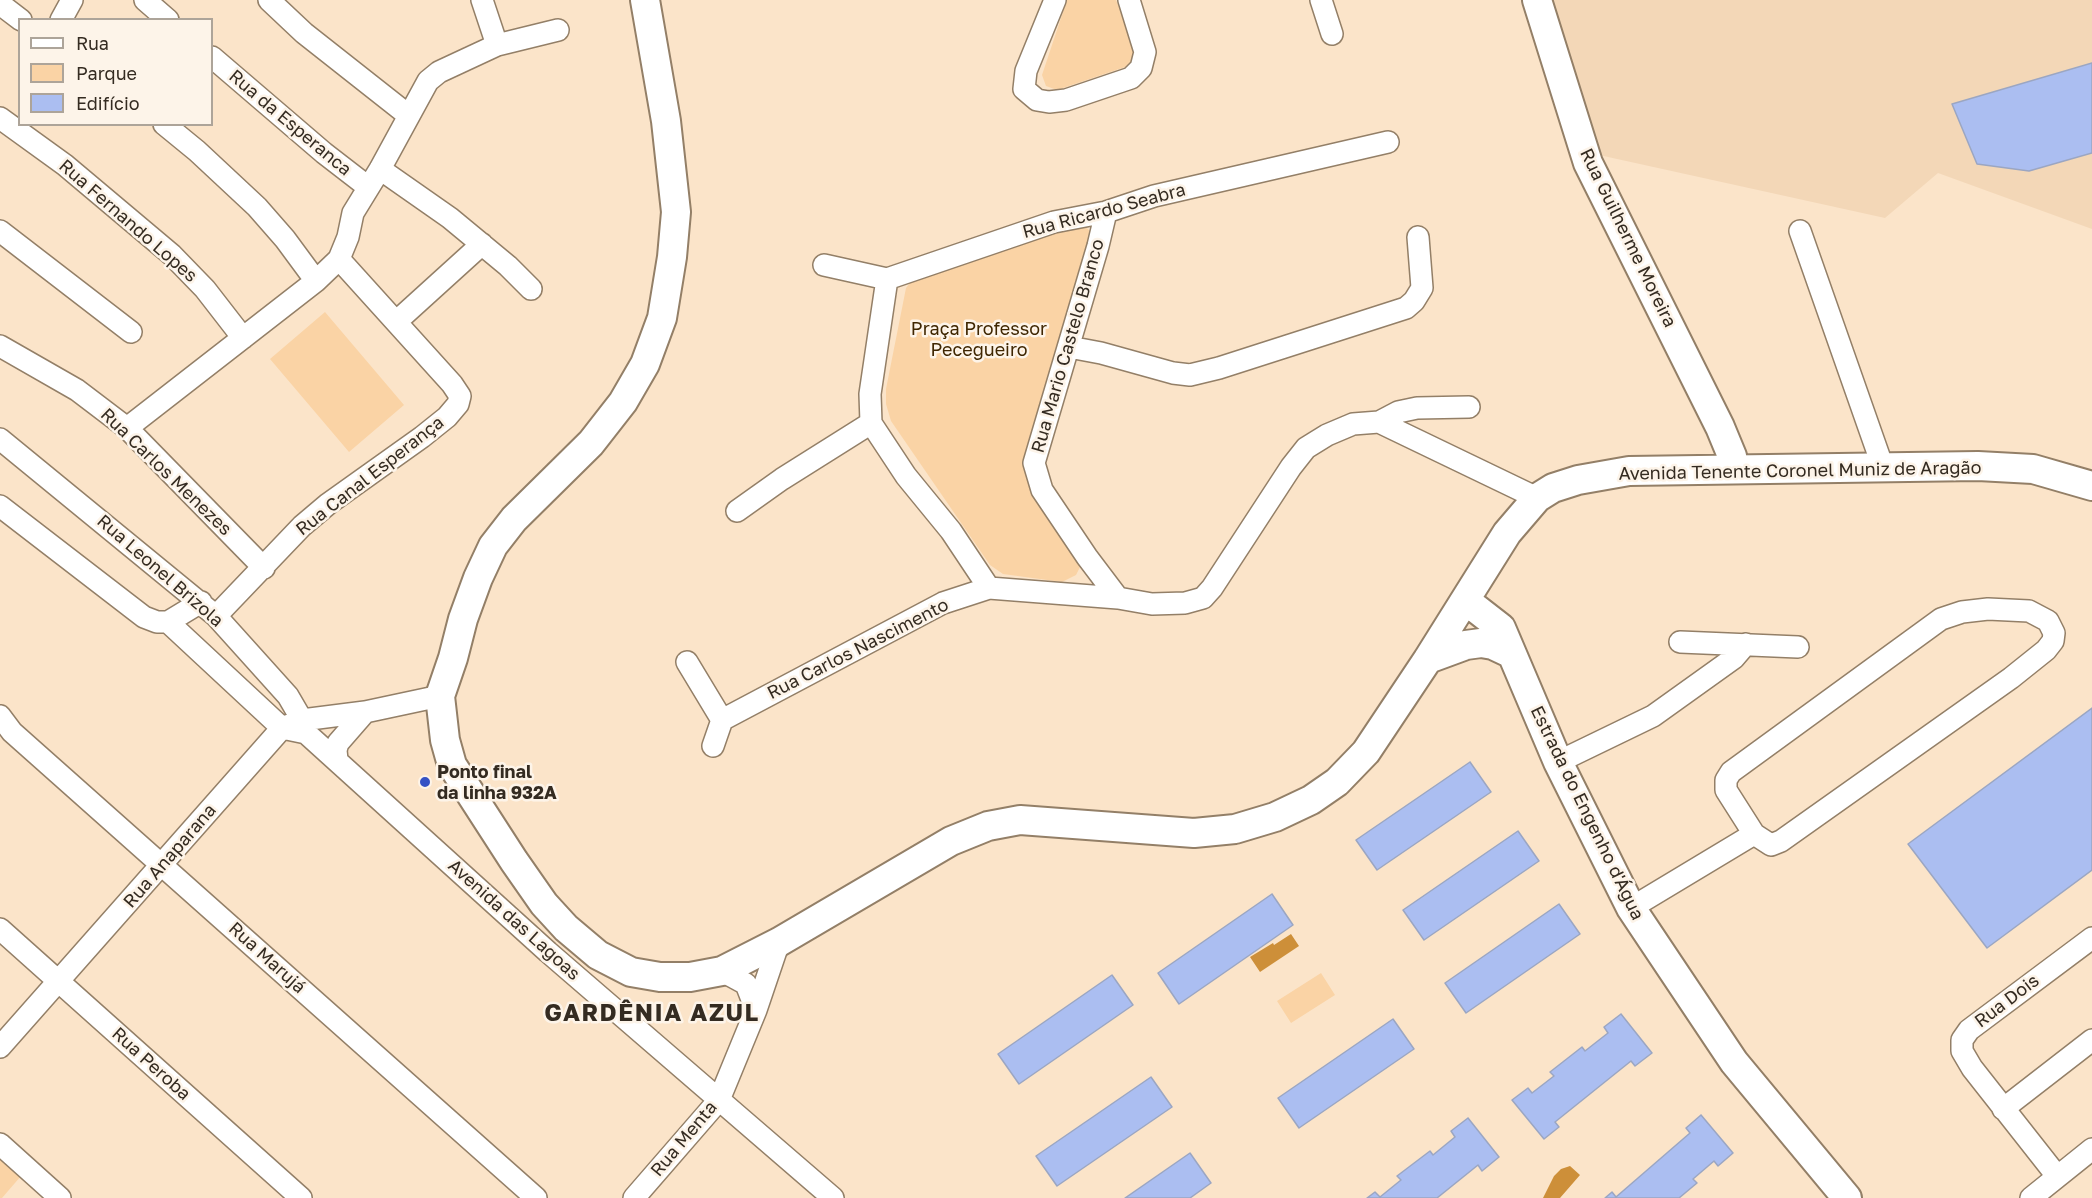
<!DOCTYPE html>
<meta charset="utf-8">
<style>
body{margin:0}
#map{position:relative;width:2092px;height:1198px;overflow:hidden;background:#fbe4c9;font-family:"Golos Text",sans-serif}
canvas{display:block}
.legend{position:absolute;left:18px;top:18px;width:195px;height:108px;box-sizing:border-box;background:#fdf4e9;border:2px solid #ada499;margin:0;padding:8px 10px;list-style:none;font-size:18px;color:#342b21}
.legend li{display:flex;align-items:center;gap:12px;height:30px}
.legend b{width:30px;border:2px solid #ada499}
</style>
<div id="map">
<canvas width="2092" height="1198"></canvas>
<ul class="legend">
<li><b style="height:8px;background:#fff"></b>Rua</li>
<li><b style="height:16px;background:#fad3a5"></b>Parque</li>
<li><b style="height:16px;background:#abbef1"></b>Edifício</li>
</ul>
</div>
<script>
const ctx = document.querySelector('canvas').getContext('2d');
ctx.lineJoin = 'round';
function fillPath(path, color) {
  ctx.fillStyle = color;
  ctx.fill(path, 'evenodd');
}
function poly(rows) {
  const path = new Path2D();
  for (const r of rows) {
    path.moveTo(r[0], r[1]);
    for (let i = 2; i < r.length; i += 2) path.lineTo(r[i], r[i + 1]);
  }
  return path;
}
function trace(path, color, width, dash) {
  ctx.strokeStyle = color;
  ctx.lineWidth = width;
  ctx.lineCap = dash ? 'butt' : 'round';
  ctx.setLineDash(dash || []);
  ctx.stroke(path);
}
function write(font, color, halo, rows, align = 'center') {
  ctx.font = font + ' "Golos Text",sans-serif';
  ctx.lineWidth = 5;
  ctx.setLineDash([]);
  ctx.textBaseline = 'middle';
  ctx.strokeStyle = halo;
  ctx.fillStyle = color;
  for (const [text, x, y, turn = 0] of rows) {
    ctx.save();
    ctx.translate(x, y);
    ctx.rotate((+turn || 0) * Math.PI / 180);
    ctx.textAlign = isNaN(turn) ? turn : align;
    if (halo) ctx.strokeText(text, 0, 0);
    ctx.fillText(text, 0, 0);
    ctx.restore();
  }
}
const built = poly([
 [1547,0,2092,0,2092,229,1938,173,1885,218,1599,155]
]);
const green = poly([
 [1067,0,1116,0,1136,47,1135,58,1128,66,1057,90,1046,86,1042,75],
 [1081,223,1090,231,1091,239,1029,466,1082,563,1076,575,1062,582,1003,574,990,565,891,421,886,404,886,389,906,288,914,278],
 [325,312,404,405,349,452,270,359],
 [1321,973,1335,995,1291,1023,1277,1001],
 [0,1157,21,1176,2,1198,0,1198]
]);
const water = poly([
 [1291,934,1299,946,1260,972,1250,957,1273,943,1274,945],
 [1570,1166,1580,1175,1560,1198,1543,1198,1554,1176,1561,1169]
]);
const building = poly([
 [2092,63,2092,153,2029,171,1977,164,1952,104,2092,63],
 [2092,708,2092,870,1987,948,1908,844,2092,708],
 [1470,762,1491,792,1377,870,1356,840,1470,762],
 [1518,831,1539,861,1424,940,1403,910,1518,831],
 [1272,894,1293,925,1179,1004,1158,973,1272,894],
 [1559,904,1580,934,1466,1013,1445,983,1559,904],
 [1112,975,1133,1005,1019,1084,998,1054,1112,975],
 [1621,1014,1652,1053,1635,1066,1631,1061,1555,1122,1559,1127,1544,1139,1512,1100,1528,1088,1532,1093,1554,1076,1550,1072,1582,1047,1585,1051,1608,1033,1604,1027,1621,1014],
 [1393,1019,1414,1049,1299,1128,1278,1098,1393,1019],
 [1151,1077,1172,1107,1057,1186,1036,1156,1151,1077],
 [1701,1115,1733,1153,1718,1166,1714,1161,1693,1179,1697,1183,1679,1198,1605,1198,1612,1192,1616,1197,1690,1133,1686,1128,1701,1115],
 [1468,1118,1499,1157,1482,1171,1478,1165,1437,1198,1367,1198,1375,1192,1380,1197,1401,1180,1397,1176,1430,1151,1433,1155,1455,1137,1451,1131,1468,1118],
 [1190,1153,1211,1183,1190,1198,1125,1198,1190,1153]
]);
const street = poly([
 [145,0,168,20],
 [269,0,304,33,408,115],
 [482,0,497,45],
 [1055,0,1026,71,1024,89,1037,100,1049,102,1066,100,1131,78,1141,68,1145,52,1129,0],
 [1321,0,1332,34],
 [0,4,21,20],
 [61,20,72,0],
 [212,57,324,153,368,187],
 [0,118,65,165,172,255,205,289,243,338],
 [164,124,197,151,257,207,285,239,316,281],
 [380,169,450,218,508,266,531,289],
 [1106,212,1098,246,1034,463,1042,490,1087,557,1118,598],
 [0,231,131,332],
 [1800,231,1879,456,1881,468],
 [824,265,887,279,1054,222,1106,212,1154,196,1388,142],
 [887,279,870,394,871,423,906,476,951,531,989,588],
 [396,322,482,244],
 [0,346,77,390,127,428,264,568],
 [1069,347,1101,353,1173,373,1190,375,1219,368,1406,308,1414,301,1422,288,1418,237],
 [1379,422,1537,498],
 [127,428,316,281,339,259,348,237,353,213,380,169,428,81,439,72,497,45,558,30],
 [0,439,216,616,288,696,302,720,306,733],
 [0,506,144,617,157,622,168,622,201,602],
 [737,511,782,479,871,423],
 [1988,609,2029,611,2048,621,2054,633,2053,641,2046,650,2011,678,1781,841,1771,845,1754,834,1726,790,1726,780,1731,772,1941,619,1962,612,1988,609],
 [216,616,302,526,328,504,422,437,447,417,458,404,460,396,452,384,339,259],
 [168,622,282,728,306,733,548,952,833,1198],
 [1680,642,1798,647],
 [687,662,722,720,713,746],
 [0,716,12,732,536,1198],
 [722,720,943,603,989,588,1118,598,1152,604,1185,603,1203,598,1212,588,1291,467,1306,448,1327,435,1353,424,1379,422,1398,412,1417,408,1469,407],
 [337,760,336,750,338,743,365,712,440,696],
 [1558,762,1653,716,1734,658,1746,644],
 [1631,908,1754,834],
 [0,929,301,1198],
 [722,971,746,984,756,1010],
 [0,1047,282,728,302,720,365,712],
 [2003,1109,2092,1040],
 [0,1144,60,1198],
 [2057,1176,1972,1068,1962,1051,1962,1040,1969,1030,2092,938],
 [634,1198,719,1100,756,1010,779,942],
 [2031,1198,2092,1149]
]);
const secondary = poly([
 [645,0,666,121,676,212,672,257,662,318,645,364,623,402,591,443,514,519,493,546,478,578,463,619,453,658,440,696,445,740,452,765,514,861,544,904,566,928,598,955,631,972,660,977,690,977,722,971,779,942,951,841,988,826,1020,820,1194,833,1235,829,1275,817,1311,800,1337,782,1366,752,1428,659,1507,533,1537,498,1553,488,1578,480,1629,471,1978,466,2033,469,2092,486],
 [1537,0,1588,163,1720,427,1732,456,1734,468],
 [1465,600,1501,628,1558,762,1631,908,1734,1062,1847,1198],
 [1428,659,1466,645,1481,643,1493,645,1510,653]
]);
const markers = [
 [425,782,6,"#3552c4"]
];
const streetNames = [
 ["Rua da Esperanca",290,123,40],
 ["Rua Ricardo Seabra",1104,211,-15],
 ["Rua Fernando Lopes",128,221,41],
 ["Rua Guilherme Moreira",1628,238,64],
 ["Rua Mario Castelo Branco",1068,346,-74],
 ["Avenida Tenente Coronel Muniz de Aragão",1800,471,-1],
 ["Rua Carlos Menezes",166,472,44],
 ["Rua Canal Esperança",370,476,-38],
 ["Rua Leonel Brizola",160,571,41],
 ["Rua Carlos Nascimento",858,649,-27],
 ["Estrada do Engenho d'Água",1587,813,64],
 ["Rua Anaparana",170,856,-49],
 ["Avenida das Lagoas",514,920,42],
 ["Rua Marujá",267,958,42],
 ["Rua Dois",2007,1001,-37],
 ["Rua Peroba",151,1064,42],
 ["Rua Menta",684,1139,-50]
];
const parkNames = [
 ["Praça Professor",979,329],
 ["Pecegueiro",979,350]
];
const poiNames = [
 ["Ponto final",437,772],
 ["da linha 932A",437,793]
];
const districtNames = [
 ["GARDÊNIA AZUL",652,1013]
];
fillPath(built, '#f3d7b7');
fillPath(green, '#fad3a5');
fillPath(water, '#cd8f39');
fillPath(building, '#abbef1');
trace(building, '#9ba6c2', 1.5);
trace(street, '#937f67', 24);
trace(secondary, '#937f67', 32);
trace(street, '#fff', 21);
trace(secondary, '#fff', 28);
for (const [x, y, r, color] of markers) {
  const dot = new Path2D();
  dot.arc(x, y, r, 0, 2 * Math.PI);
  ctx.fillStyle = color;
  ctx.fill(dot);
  trace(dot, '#fdf4e9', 2);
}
write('18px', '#342b21', '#fdf4e9', streetNames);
write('18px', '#3f2601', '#fdf4e9', parkNames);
write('bold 18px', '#342b21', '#fdf4e9', poiNames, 'left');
ctx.letterSpacing = '1.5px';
write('bold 24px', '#342b21', '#fdf4e9', districtNames);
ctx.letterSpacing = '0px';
</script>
